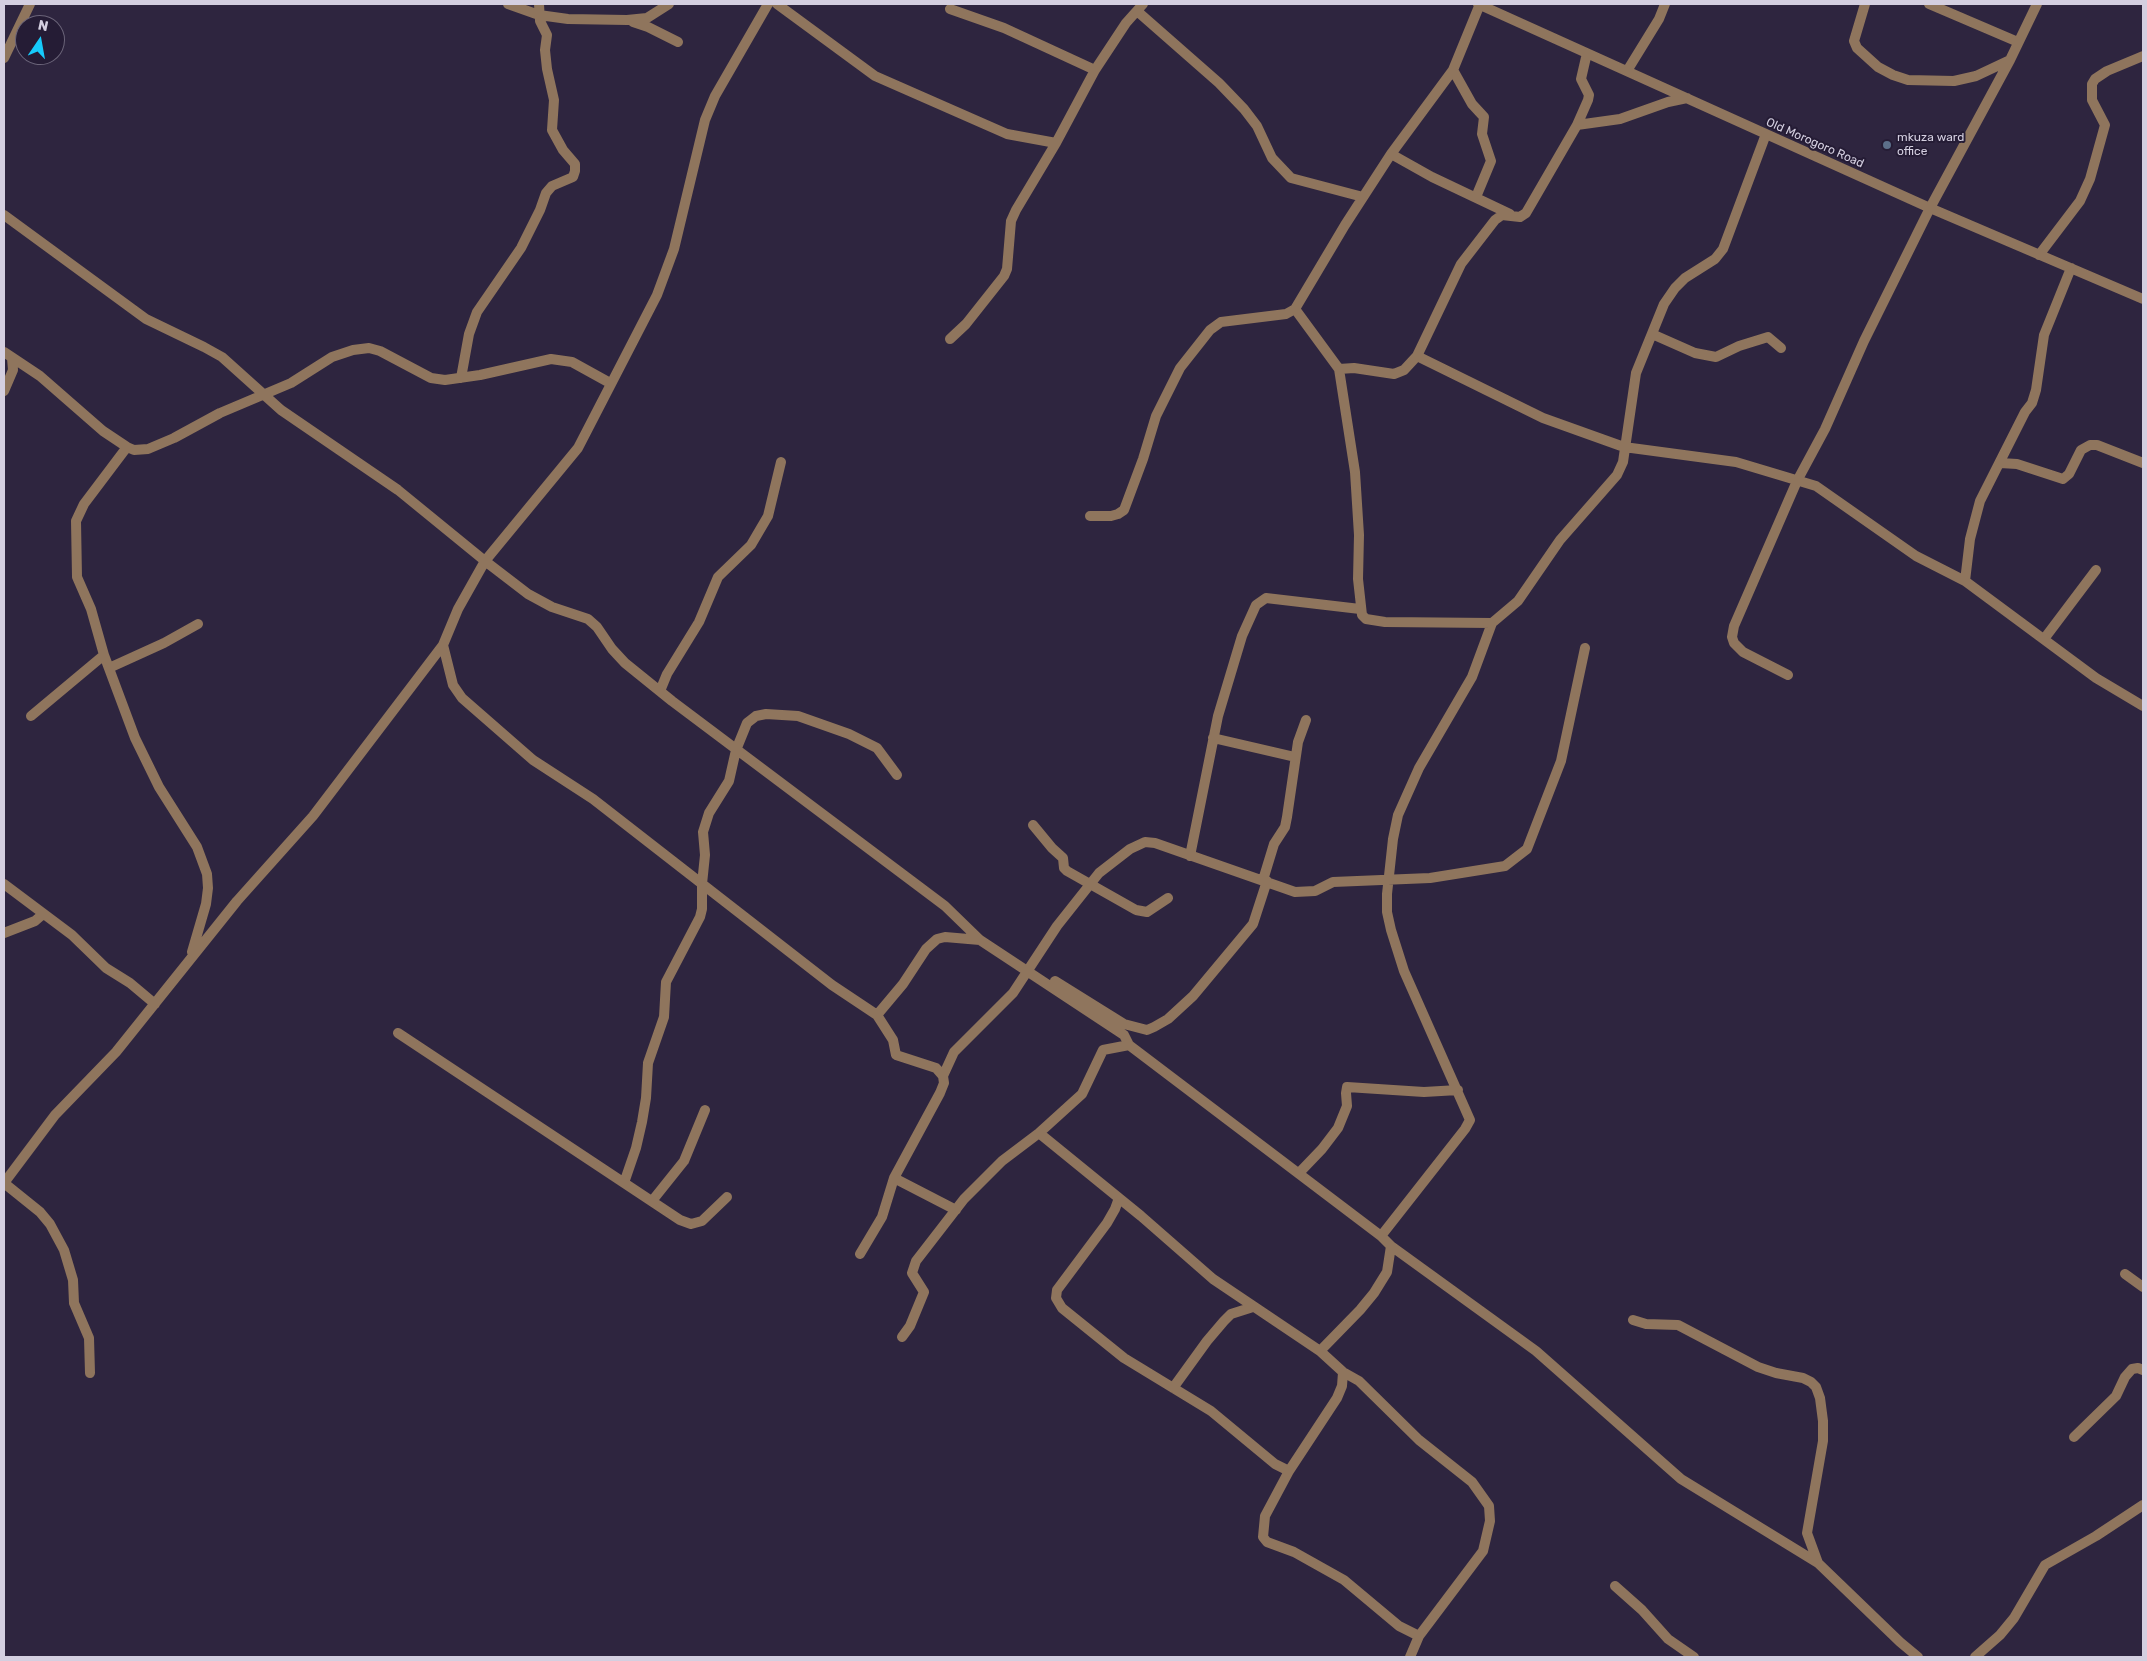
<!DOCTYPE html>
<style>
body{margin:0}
#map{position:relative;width:2147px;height:1661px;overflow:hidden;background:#2e253f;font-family:Rubik,sans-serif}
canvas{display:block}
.frame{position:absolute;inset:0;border:5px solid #d4cfe0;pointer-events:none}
.north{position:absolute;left:15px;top:15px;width:50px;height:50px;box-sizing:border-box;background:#251c35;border:1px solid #6b6479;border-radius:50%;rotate:12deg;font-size:14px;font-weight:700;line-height:20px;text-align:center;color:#d4cfe0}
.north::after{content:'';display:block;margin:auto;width:18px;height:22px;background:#16cafb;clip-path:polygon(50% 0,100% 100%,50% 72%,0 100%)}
</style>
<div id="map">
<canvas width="2147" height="1661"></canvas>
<div class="frame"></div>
<div class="north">N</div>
</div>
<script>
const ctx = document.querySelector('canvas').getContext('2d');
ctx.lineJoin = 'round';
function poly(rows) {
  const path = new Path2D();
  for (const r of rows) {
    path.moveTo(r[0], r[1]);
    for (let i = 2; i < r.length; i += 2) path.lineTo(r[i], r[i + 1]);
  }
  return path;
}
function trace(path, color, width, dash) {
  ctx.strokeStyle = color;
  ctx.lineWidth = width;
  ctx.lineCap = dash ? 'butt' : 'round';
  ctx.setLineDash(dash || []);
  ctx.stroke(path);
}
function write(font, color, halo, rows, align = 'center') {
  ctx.font = font + ' Rubik,sans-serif';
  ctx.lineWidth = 4;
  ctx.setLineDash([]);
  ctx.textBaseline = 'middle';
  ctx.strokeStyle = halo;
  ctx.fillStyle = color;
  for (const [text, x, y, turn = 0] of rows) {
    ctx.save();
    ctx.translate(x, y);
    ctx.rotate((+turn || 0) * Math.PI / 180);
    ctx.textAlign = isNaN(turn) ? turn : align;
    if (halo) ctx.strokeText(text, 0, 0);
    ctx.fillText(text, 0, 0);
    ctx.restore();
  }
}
const street = poly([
 [508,4,539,15,568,19,627,20,647,18,669,4],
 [777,4,875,76,1007,134,1056,143],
 [1478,4,1930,208,2143,299],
 [1865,4,1854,41,1857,48,1878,67,1893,75,1908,80,1954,81,1976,76,2010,60],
 [1929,4,2018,42],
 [950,9,1004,28,1095,70],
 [1137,11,1219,83,1244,109,1257,126,1272,158,1291,178,1363,197],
 [633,22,648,27,678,42],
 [4,58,30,4],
 [1453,70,1472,104,1484,117,1482,134,1491,161,1476,197],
 [1627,71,1659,19,1665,4],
 [1577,125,1620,119,1668,102,1687,98],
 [1391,154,1432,177,1510,214],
 [4,215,146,319,204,347,222,357,281,410,398,490,485,561,528,594,552,607,588,619,597,627,612,649,625,663,672,701,945,906,980,940,1124,1035,1129,1045,1381,1236,1391,1246,1536,1351,1681,1479,1818,1563,1900,1642,1918,1657],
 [2039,255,2080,201,2090,179,2105,125,2092,100,2092,84,2095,79,2107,71,2143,56],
 [1295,309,1339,369,1355,472,1359,535,1358,579,1362,615,1366,619,1385,622,1492,623],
 [1652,334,1695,353,1716,357,1739,346,1768,337,1781,348],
 [950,339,966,324,1004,276,1007,269,1011,221,1016,210,1056,143,1095,70,1126,23,1143,4],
 [4,352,40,376,103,431,127,447,134,450,148,449,174,438,220,413,291,383,332,357,353,350,369,348,380,351,431,378,445,380,480,375,551,359,572,362,610,383],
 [1417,356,1543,418,1624,447,1736,462,1816,486,1916,556,1965,581,2096,678,2143,706],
 [1339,369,1354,368,1394,374,1404,370,1417,356,1461,264,1495,220,1502,215,1520,217,1526,213,1577,125,1588,100,1589,95,1581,79,1587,53],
 [461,378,469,334,477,312,521,248,540,210,546,193,552,186,573,177,575,171,575,164,563,150,552,130,554,100,547,69,545,50,547,35,540,21,539,4],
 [4,391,13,370,12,358],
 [127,447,84,504,76,521,77,577,91,609,104,655,135,738,159,787,197,847,207,874,208,888,206,904,192,952],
 [2000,463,2017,464,2063,479,2069,474,2081,450,2090,445,2097,445,2143,463],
 [1090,516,1111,516,1118,514,1124,510,1143,459,1156,416,1180,368,1210,330,1221,322,1286,314,1295,309,1345,225,1391,154,1453,70,1480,4],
 [1965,581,1970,539,1980,501,2025,412,2032,403,2036,390,2044,335,2071,268],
 [2044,639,2096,570],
 [443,645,453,685,462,698,533,760,593,799,832,985,877,1015,893,1040,896,1055,936,1068,943,1076,944,1083,940,1093,894,1178,882,1217,860,1254],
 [109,668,164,643,198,624],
 [1788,675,1743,652,1734,643,1732,637,1734,626,1797,481,1825,429,1864,341,1930,208,2010,60,2037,4],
 [660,691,667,674,699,622,718,577,751,545,768,516,781,462],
 [31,716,104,655],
 [1213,738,1295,757],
 [1033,825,1052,848,1063,858,1064,868,1067,871,1136,910,1147,912,1168,898],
 [1190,856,1218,716,1242,636,1256,605,1266,598,1360,609],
 [1263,880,1274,844,1285,827,1287,817,1298,742,1306,720],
 [4,884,72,935,106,968,130,983,155,1004],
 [4,933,35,921,43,914],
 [1055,981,1124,1024,1147,1030,1154,1027,1168,1019,1193,996,1253,924,1267,881],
 [877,1015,903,984,926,949,937,939,945,937,980,940],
 [398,1033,680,1220,691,1224,702,1221,727,1197],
 [943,1076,954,1052,1013,993,1057,926,1099,873,1130,849,1145,842,1155,843,1295,892,1315,891,1333,882,1430,878,1505,866,1527,849,1561,761,1585,648],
 [1039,1133,1141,1216,1213,1279,1320,1351,1343,1372,1359,1381,1419,1440,1472,1482,1489,1506,1490,1521,1483,1551,1419,1636,1410,1657],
 [1299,1173,1322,1149,1338,1128,1347,1106,1346,1093,1347,1087,1424,1092,1458,1090],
 [894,1178,956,1210],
 [624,1183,636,1148,642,1122,646,1098,648,1063,664,1017,666,982,700,917,702,909,702,884,705,855,703,832,709,813,729,781,736,750,747,723,756,716,766,714,798,716,849,734,877,748,897,775],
 [1119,1198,1115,1209,1107,1223,1057,1290,1056,1298,1062,1308,1124,1358,1211,1411,1275,1464,1289,1471],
 [652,1201,684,1161,705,1110],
 [1381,1236,1465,1129,1470,1120,1404,971,1391,930,1387,912,1387,894,1393,839,1398,815,1419,768,1472,677,1492,623,1518,601,1560,540,1617,475,1623,462,1636,373,1664,304,1675,288,1685,278,1715,259,1723,249,1766,134],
 [2125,1274,2143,1287],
 [1633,1320,1646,1324,1678,1325,1758,1367,1776,1373,1803,1378,1811,1382,1816,1387,1820,1398,1823,1421,1823,1441,1807,1533,1818,1563],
 [902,1337,910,1326,924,1292,912,1273,916,1261,964,1199,1002,1161,1039,1133,1082,1094,1103,1050,1129,1045],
 [1320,1351,1360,1310,1374,1293,1387,1272,1391,1246],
 [1343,1372,1342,1386,1337,1398,1289,1471,1265,1516,1263,1537,1267,1542,1294,1552,1344,1580,1399,1626,1419,1636],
 [90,1373,89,1338,74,1303,73,1280,64,1250,50,1224,40,1212,4,1183,55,1115,116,1052,237,901,313,816,443,645,458,609,485,561,578,448,657,295,674,249,705,120,715,96,768,4],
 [1173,1388,1207,1341,1224,1321,1231,1314,1253,1307],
 [2074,1437,2116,1396,2125,1377,2132,1369,2138,1368,2143,1370],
 [1615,1586,1642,1610,1668,1639,1694,1657],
 [1975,1657,2000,1635,2014,1618,2045,1565,2096,1536,2143,1505]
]);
const markers = [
 [1887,145,5,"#5c6f8a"]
];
const poiNames = [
 ["mkuza ward",1897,138],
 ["office",1897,152]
];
const streetNames = [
 ["Old Morogoro Road",1815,143,24]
];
trace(street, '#8f755d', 10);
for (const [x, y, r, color] of markers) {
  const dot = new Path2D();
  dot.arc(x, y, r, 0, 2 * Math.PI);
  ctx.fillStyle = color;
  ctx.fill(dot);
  trace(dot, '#251c35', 2);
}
write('12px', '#d4cfe0', '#251c35', poiNames, 'left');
write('12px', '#d4cfe0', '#251c35', streetNames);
</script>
